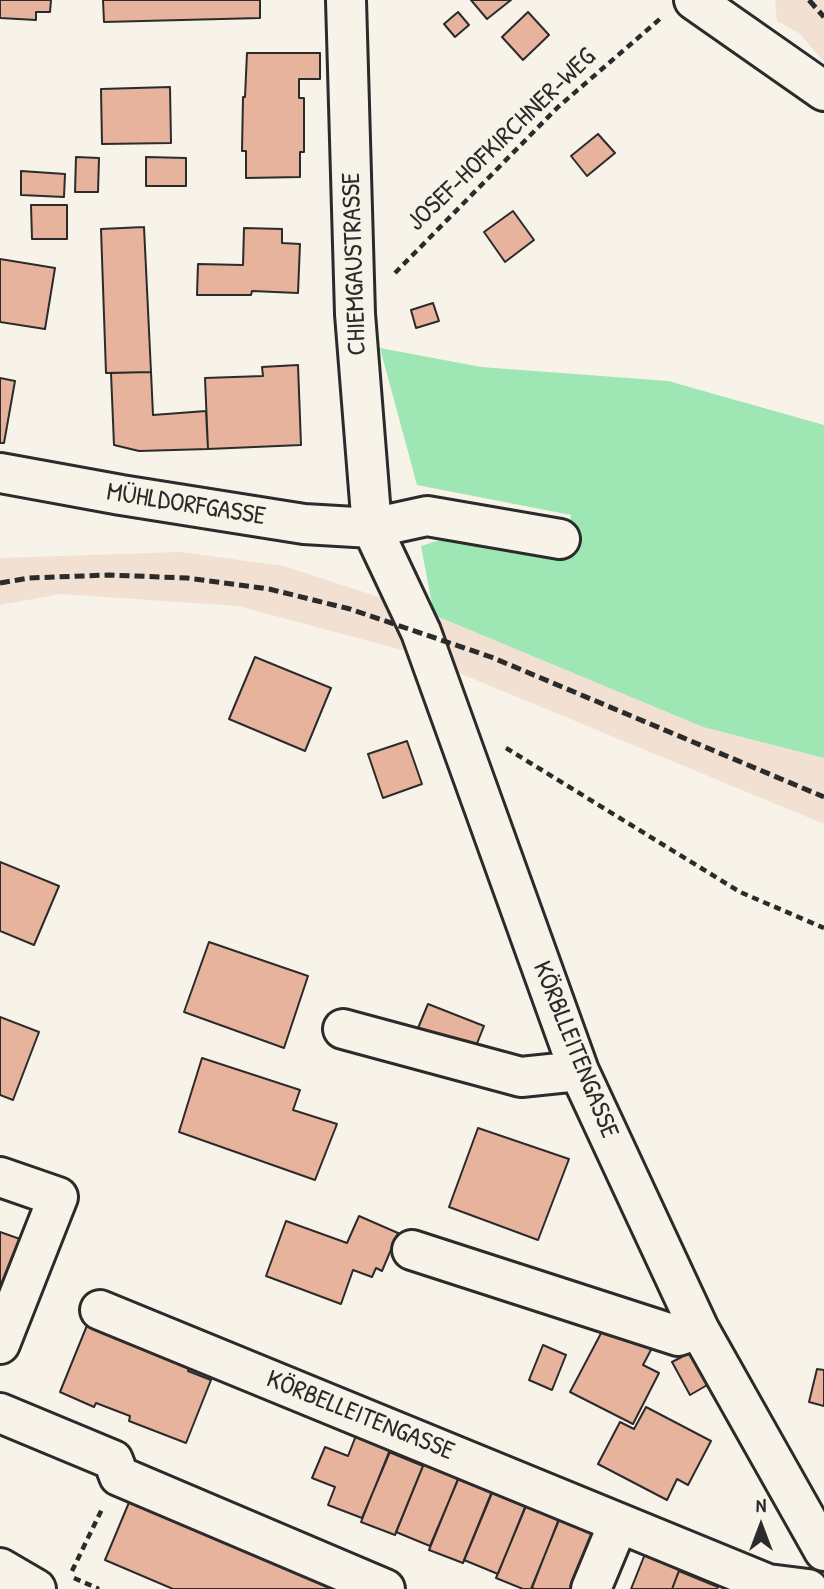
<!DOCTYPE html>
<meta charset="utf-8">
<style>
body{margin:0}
#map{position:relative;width:824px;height:1589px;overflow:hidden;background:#f7f3e8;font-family:"Patrick Hand",sans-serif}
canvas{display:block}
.north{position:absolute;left:726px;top:1491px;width:70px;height:70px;-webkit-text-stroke:5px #f7f3e8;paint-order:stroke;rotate:0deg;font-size:19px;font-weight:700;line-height:28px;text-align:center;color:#2b2b2b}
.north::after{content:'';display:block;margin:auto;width:24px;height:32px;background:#2b2b2b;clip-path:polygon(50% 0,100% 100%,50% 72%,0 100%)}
</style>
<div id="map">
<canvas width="824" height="1589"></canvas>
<div class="north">N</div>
</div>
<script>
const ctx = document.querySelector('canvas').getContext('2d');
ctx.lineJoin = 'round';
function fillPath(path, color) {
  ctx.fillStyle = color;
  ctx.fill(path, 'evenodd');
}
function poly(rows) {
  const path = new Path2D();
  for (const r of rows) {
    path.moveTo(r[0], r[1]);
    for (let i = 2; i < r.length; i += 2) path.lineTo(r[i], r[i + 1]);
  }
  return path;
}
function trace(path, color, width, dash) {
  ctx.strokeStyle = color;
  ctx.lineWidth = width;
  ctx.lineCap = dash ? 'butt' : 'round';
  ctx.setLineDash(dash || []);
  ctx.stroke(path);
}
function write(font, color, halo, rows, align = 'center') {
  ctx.font = font + ' "Patrick Hand",sans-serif';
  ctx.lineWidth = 6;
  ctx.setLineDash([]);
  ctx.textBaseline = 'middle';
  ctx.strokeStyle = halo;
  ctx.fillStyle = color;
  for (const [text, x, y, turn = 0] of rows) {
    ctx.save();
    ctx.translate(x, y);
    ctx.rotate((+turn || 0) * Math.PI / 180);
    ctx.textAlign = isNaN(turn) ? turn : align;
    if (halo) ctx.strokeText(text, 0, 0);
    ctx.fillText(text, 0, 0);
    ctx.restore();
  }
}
const built = poly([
 [775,0,824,0,824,62,799,33,777,21],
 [180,552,284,566,434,615,703,727,824,758,824,824,406,651,238,606,61,594,0,605,0,558]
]);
const green = poly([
 [380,348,481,367,668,381,824,425,824,758,703,727,434,615,421,546,447,538,564,560,571,515,417,485]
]);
const building = poly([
 [0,0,51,0,50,12,36,12,36,20,0,18,0,0],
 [103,0,260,0,260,18,104,22,103,0],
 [471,0,511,0,487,19,471,0],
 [458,12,469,25,455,37,444,24,458,12],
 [528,12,549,35,523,60,502,37,528,12],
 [247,53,320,53,320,79,299,79,299,98,304,98,304,152,300,152,300,177,246,178,246,151,242,151,243,97,245,97,247,53],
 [170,87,171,143,102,144,101,89,170,87],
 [598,134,615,153,587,176,571,156,598,134],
 [76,157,99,158,98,192,75,192,76,157],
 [146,157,186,158,186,186,146,186,146,157],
 [21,171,65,174,64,197,21,195,21,171],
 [31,205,67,205,67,239,32,239,31,205],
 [513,211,534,240,505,262,484,232,513,211],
 [144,227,151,372,106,373,101,229,144,227],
 [244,228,282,229,282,243,300,244,298,293,252,291,251,295,197,295,198,264,243,265,244,228],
 [0,259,55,268,45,329,0,322,0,259],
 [433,303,439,321,416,328,411,310,433,303],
 [298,365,301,445,208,449,205,378,263,376,262,367,298,365],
 [151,372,153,415,206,411,208,449,139,451,114,445,111,373,151,372],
 [0,378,15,381,4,443,0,443,0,378],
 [255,657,331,688,305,751,229,719,255,657],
 [407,741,422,784,383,798,368,754,407,741],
 [0,862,59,886,34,945,0,931,0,862],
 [209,942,308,976,284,1048,184,1012,209,942],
 [428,1004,484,1026,472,1056,416,1033,428,1004],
 [0,1017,39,1032,13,1100,0,1095,0,1017],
 [202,1058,300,1090,293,1110,337,1124,315,1180,179,1132,202,1058],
 [478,1128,569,1159,538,1240,449,1207,478,1128],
 [359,1216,398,1233,382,1271,376,1268,372,1277,353,1270,341,1304,266,1276,286,1221,347,1243,359,1216],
 [0,1232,20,1239,0,1288,0,1232],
 [607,1322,653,1346,643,1365,659,1373,633,1424,570,1392,607,1322],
 [88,1323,191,1364,188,1371,211,1380,186,1443,129,1421,130,1416,96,1403,94,1407,60,1392,88,1323],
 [543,1345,566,1355,552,1390,529,1380,543,1345],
 [691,1352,709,1384,690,1395,672,1362,691,1352],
 [817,1369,824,1370,824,1406,809,1402,817,1369],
 [646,1407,711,1441,688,1485,677,1479,667,1500,598,1464,620,1422,634,1429,646,1407],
 [357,1433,392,1447,362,1518,328,1505,335,1487,312,1478,325,1447,348,1456,357,1433],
 [389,1452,423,1466,395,1535,361,1522,389,1452],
 [425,1461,460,1475,430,1546,396,1532,425,1461],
 [458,1479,492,1493,463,1563,429,1550,458,1479],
 [493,1489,527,1502,498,1574,464,1560,493,1489],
 [130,1500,344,1589,173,1589,105,1560,130,1500],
 [526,1506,559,1520,531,1589,523,1589,496,1578,526,1506],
 [560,1516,595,1531,571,1589,535,1589,532,1588,560,1516],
 [645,1554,680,1568,672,1589,631,1589,645,1554],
 [679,1571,718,1587,717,1589,672,1589,679,1571]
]);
const path = poly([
 [395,273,558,107,661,18],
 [506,748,740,892,824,928],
 [72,1571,102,1509],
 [74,1578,99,1589]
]);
const minor = poly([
 [346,0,355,314,372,528,421,632,579,1071,699,1329,824,1551],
 [694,0,824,91],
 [0,473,121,495,304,524,372,528,427,516,560,539],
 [343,1029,521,1077,579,1071],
 [0,1177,58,1197,0,1344],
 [412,1250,678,1336,699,1329],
 [100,1310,768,1584,808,1589],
 [0,1413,113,1460,119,1476,385,1589],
 [0,1568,36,1589],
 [591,1589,618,1524]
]);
const rail = poly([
 [809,0,824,17],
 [0,583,29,578,109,575,187,578,269,589,350,609,491,657,824,797]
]);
const streetNames = [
 ["JOSEF-HOFKIRCHNER-WEG",502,140,-44],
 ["CHIEMGAUSTRASSE",355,264,-92],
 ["MÜHLDORFGASSE",186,505,9],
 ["KÖRBLLEITENGASSE",575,1050,68],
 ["KÖRBELLEITENGASSE",360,1416,22]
];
fillPath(built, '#f2e0d2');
fillPath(green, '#9ee6b3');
fillPath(building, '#e8b39d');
trace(building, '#2b2b2b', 2);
trace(minor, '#2b2b2b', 44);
trace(path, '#2b2b2b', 4.5, [7, 5]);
trace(minor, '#f7f3e8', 38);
trace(rail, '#2b2b2b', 5, [10, 5]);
write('26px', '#2b2b2b', '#f7f3e8', streetNames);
</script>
